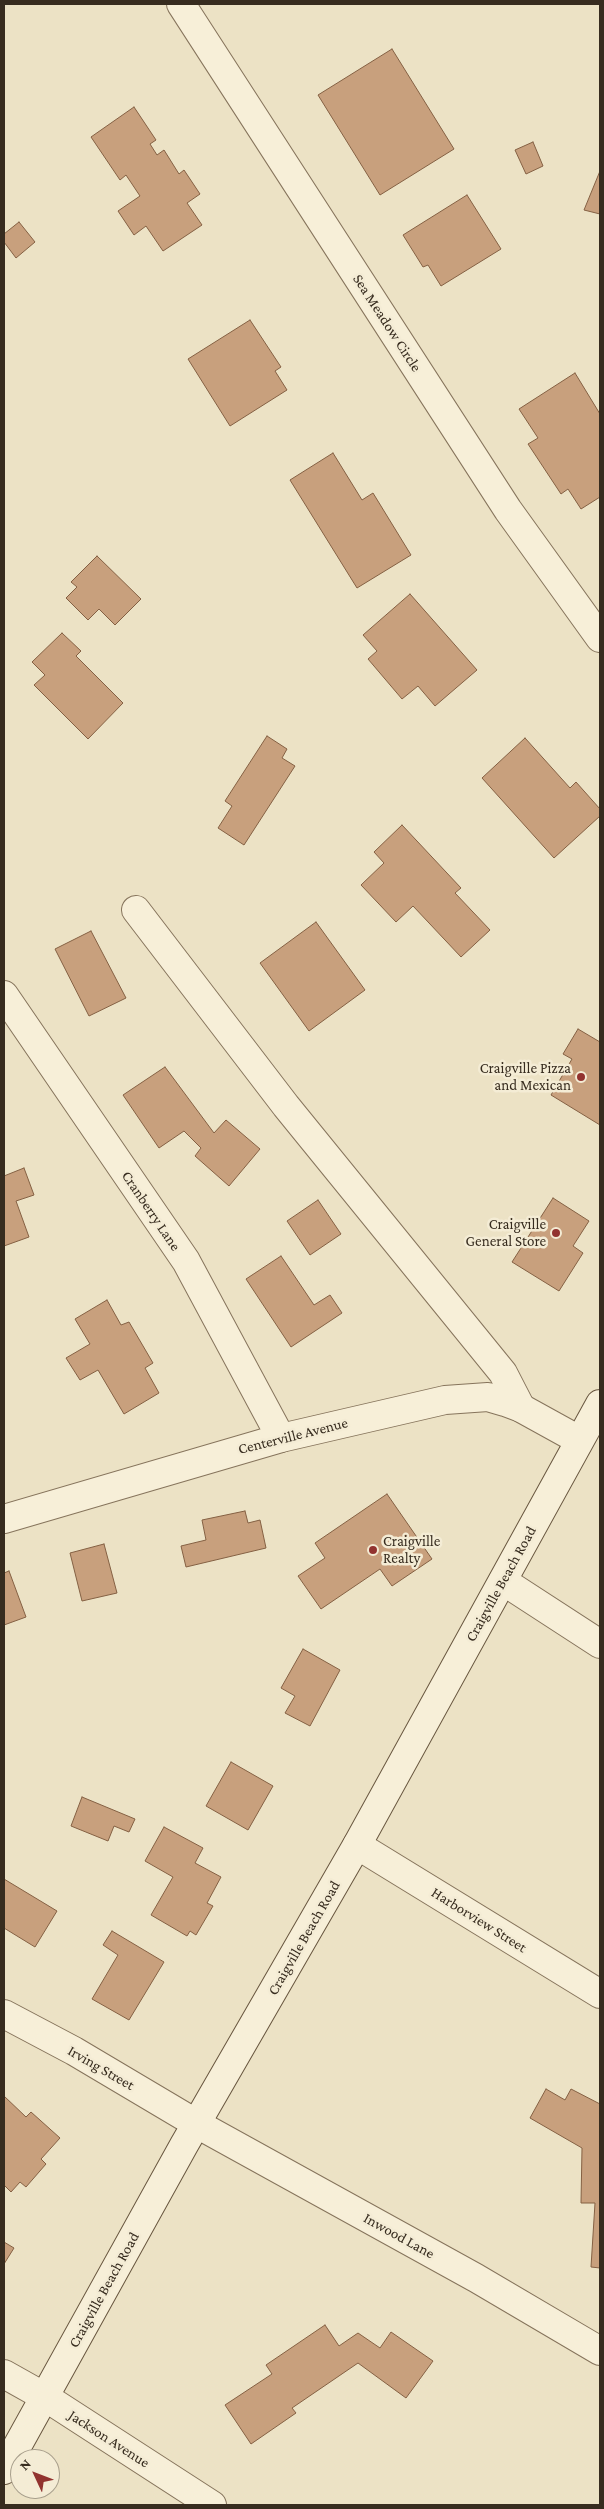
<!DOCTYPE html>
<style>
body{margin:0}
#map{position:relative;width:604px;height:2509px;overflow:hidden;background:#ece2c5;font-family:"Crimson Pro",serif}
canvas{display:block}
.frame{position:absolute;inset:0;border:5px solid #372c1f;pointer-events:none}
.north{position:absolute;left:10px;top:2449px;width:50px;height:50px;box-sizing:border-box;background:#f4ecd5;border:1px solid #a89f8c;border-radius:50%;rotate:313deg;font-size:14px;font-weight:700;line-height:20px;text-align:center;color:#372c1f}
.north::after{content:'';display:block;margin:auto;width:18px;height:22px;background:#92332f;clip-path:polygon(50% 0,100% 100%,50% 72%,0 100%)}
</style>
<div id="map">
<canvas width="604" height="2509"></canvas>
<div class="frame"></div>
<div class="north">N</div>
</div>
<script>
const ctx = document.querySelector('canvas').getContext('2d');
ctx.lineJoin = 'round';
function fillPath(path, color) {
  ctx.fillStyle = color;
  ctx.fill(path, 'evenodd');
}
function poly(rows) {
  const path = new Path2D();
  for (const r of rows) {
    path.moveTo(r[0], r[1]);
    for (let i = 2; i < r.length; i += 2) path.lineTo(r[i], r[i + 1]);
  }
  return path;
}
function trace(path, color, width, dash) {
  ctx.strokeStyle = color;
  ctx.lineWidth = width;
  ctx.lineCap = dash ? 'butt' : 'round';
  ctx.setLineDash(dash || []);
  ctx.stroke(path);
}
function write(font, color, halo, rows, align = 'center') {
  ctx.font = font + ' "Crimson Pro",serif';
  ctx.lineWidth = 5;
  ctx.setLineDash([]);
  ctx.textBaseline = 'middle';
  ctx.strokeStyle = halo;
  ctx.fillStyle = color;
  for (const [text, x, y, turn = 0] of rows) {
    ctx.save();
    ctx.translate(x, y);
    ctx.rotate((+turn || 0) * Math.PI / 180);
    ctx.textAlign = isNaN(turn) ? turn : align;
    if (halo) ctx.strokeText(text, 0, 0);
    ctx.fillText(text, 0, 0);
    ctx.restore();
  }
}
const building = poly([
 [392,49,454,149,380,195,318,95,392,49],
 [134,107,156,140,150,144,157,155,164,150,179,174,184,170,200,194,187,203,202,225,163,251,146,226,134,235,118,211,140,196,126,175,120,180,91,137,134,107],
 [533,142,543,166,526,174,515,150,533,142],
 [600,171,600,214,584,210,600,171],
 [467,195,501,249,441,286,428,265,423,267,403,235,467,195],
 [19,222,35,242,16,258,4,242,4,234,19,222],
 [250,320,281,367,275,371,287,390,230,426,188,359,250,320],
 [575,373,600,414,600,497,581,509,568,489,561,494,528,444,538,438,519,409,575,373],
 [333,453,362,500,373,493,411,555,357,588,290,480,333,453],
 [97,556,141,599,115,625,99,609,88,620,66,598,77,587,71,582,97,556],
 [410,594,477,670,435,706,418,686,402,699,368,659,377,651,363,635,410,594],
 [62,633,81,651,76,656,123,703,88,739,34,685,45,675,32,662,62,633],
 [267,736,287,749,282,758,295,766,244,845,218,828,232,806,225,801,267,736],
 [525,738,570,788,576,782,600,809,600,816,554,858,482,778,525,738],
 [402,825,461,888,455,893,490,930,461,957,413,906,396,922,361,885,384,863,374,852,402,825],
 [316,922,365,990,309,1031,260,963,316,922],
 [91,931,126,998,89,1016,55,949,91,931],
 [578,1029,600,1042,600,1125,551,1095,572,1059,563,1054,578,1029],
 [165,1067,214,1133,226,1120,260,1149,229,1186,195,1156,201,1148,184,1131,159,1148,123,1095,165,1067],
 [24,1168,34,1195,16,1201,29,1237,4,1246,4,1176,24,1168],
 [553,1198,589,1221,573,1246,583,1253,559,1291,512,1262,553,1198],
 [318,1200,341,1234,310,1255,287,1221,318,1200],
 [281,1256,314,1305,330,1295,342,1313,291,1347,246,1279,281,1256],
 [107,1300,121,1325,129,1322,153,1363,145,1368,159,1393,124,1414,98,1370,80,1380,66,1358,90,1344,75,1319,107,1300],
 [387,1494,432,1559,392,1586,380,1569,321,1609,298,1576,325,1558,315,1543,387,1494],
 [245,1511,248,1523,260,1520,266,1548,186,1567,181,1546,206,1540,202,1520,245,1511],
 [104,1544,117,1593,82,1601,70,1553,104,1544],
 [9,1571,26,1617,4,1625,4,1573,9,1571],
 [303,1649,340,1670,310,1726,285,1713,295,1696,281,1688,303,1649],
 [231,1762,273,1786,248,1830,206,1806,231,1762],
 [82,1797,135,1819,129,1832,114,1826,108,1841,71,1826,82,1797],
 [164,1827,203,1848,195,1863,221,1877,207,1903,213,1906,196,1935,190,1931,187,1936,151,1915,173,1877,145,1861,164,1827],
 [4,1879,57,1911,35,1947,4,1928,4,1879],
 [112,1931,164,1962,129,2020,92,1999,118,1955,103,1945,112,1931],
 [546,2089,565,2100,571,2089,600,2104,600,2268,591,2267,595,2203,581,2203,582,2148,530,2118,546,2089],
 [4,2096,26,2117,31,2112,60,2138,41,2159,46,2164,26,2187,20,2182,11,2192,4,2185,4,2096],
 [4,2242,14,2248,4,2264,4,2242],
 [325,2325,339,2346,358,2333,380,2348,391,2332,433,2361,406,2398,358,2363,292,2408,296,2413,251,2444,225,2405,272,2374,266,2365,325,2325]
]);
const minor = poly([
 [181,4,508,510,600,638],
 [136,910,286,1106,503,1373,521,1408],
 [4,995,186,1261,281,1438],
 [503,1581,600,1644],
 [357,1845,600,1994],
 [4,2014,74,2051,197,2124,476,2278,600,2351],
 [4,2374,45,2397,212,2505]
]);
const tertiary = poly([
 [4,1519,281,1438,445,1400,488,1397,505,1402,521,1408,579,1440]
]);
const secondary = poly([
 [4,2470,184,2145,357,1845,600,1404]
]);
const markers = [
 [581,1077,5,"#92332f"],
 [556,1233,5,"#92332f"],
 [373,1550,5,"#92332f"]
];
const streetNames = [
 ["Sea Meadow Circle",387,323,57],
 ["Cranberry Lane",151,1211,56],
 ["Centerville Avenue",293,1436,-14],
 ["Craigville Beach Road",501,1584,-61],
 ["Harborview Street",479,1920,32],
 ["Craigville Beach Road",304,1938,-60],
 ["Irving Street",101,2068,30],
 ["Inwood Lane",399,2236,29],
 ["Craigville Beach Road",104,2290,-61],
 ["Jackson Avenue",109,2439,33]
];
const poiNames = [
 ["Craigville Pizza",571,1068],
 ["and Mexican",571,1085],
 ["Craigville",546,1224],
 ["General Store",546,1241],
 ["Craigville",383,1541,"left"],
 ["Realty",383,1558,"left"]
];
fillPath(building, '#c8a07d');
trace(building, '#846043', 1);
trace(minor, '#86745c', 30);
trace(tertiary, '#86745c', 30);
trace(secondary, '#68563f', 30);
trace(minor, '#f7efd8', 28);
trace(tertiary, '#f7efd8', 28);
trace(secondary, '#f7efd8', 28);
for (const [x, y, r, color] of markers) {
  const dot = new Path2D();
  dot.arc(x, y, r, 0, 2 * Math.PI);
  ctx.fillStyle = color;
  ctx.fill(dot);
  trace(dot, '#f4ecd5', 2);
}
write('15px', '#372c1f', '#f4ecd5', streetNames);
write('15px', '#372c1f', '#f4ecd5', poiNames, 'right');
</script>
